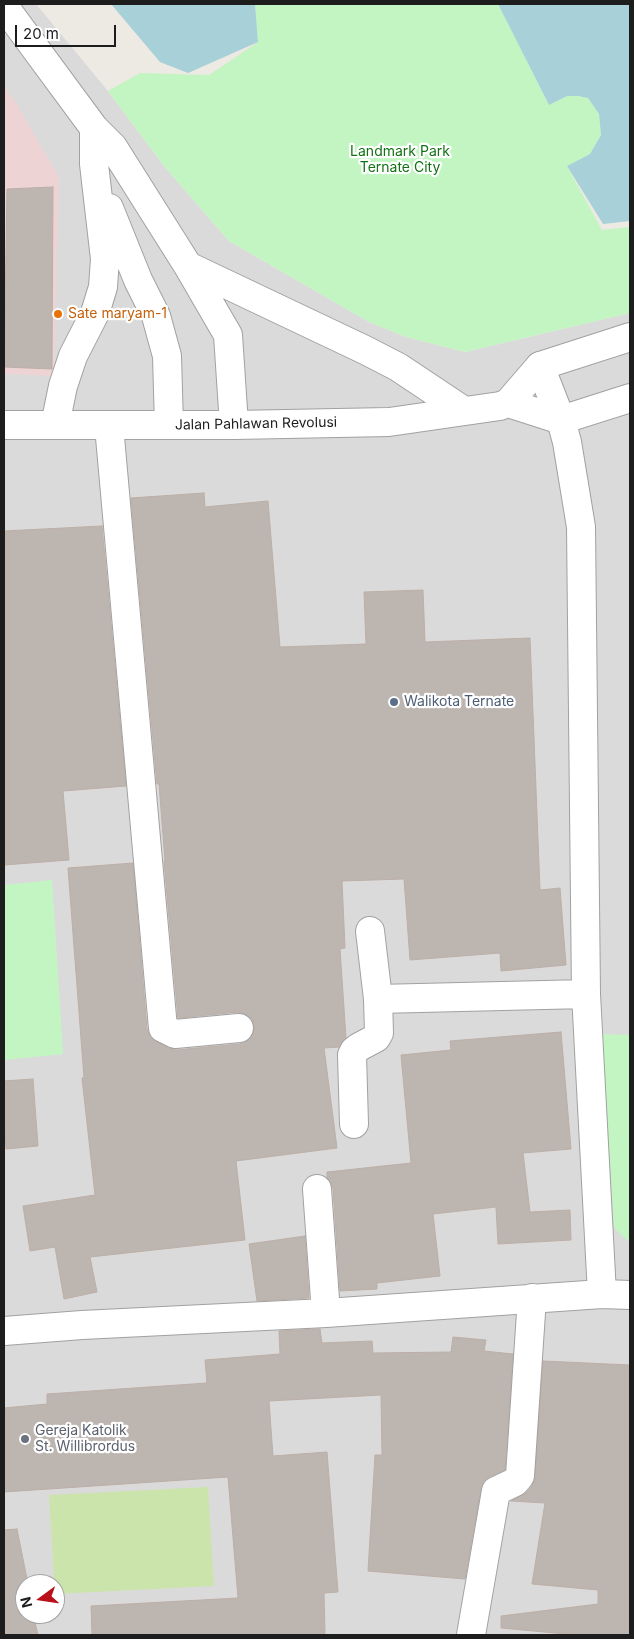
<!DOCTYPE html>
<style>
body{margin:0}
#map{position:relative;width:634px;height:1639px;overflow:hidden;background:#ede9e3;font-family:Inter,sans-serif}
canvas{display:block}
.frame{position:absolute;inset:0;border:5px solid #1d1d1d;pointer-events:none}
.north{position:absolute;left:15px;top:1574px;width:50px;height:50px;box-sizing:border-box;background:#fff;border:1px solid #a5a5a5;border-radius:50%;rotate:256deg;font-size:14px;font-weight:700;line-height:20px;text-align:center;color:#1d1d1d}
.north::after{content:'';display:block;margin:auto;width:18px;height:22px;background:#ba101a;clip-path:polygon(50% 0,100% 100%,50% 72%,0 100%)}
.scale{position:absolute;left:15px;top:25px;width:101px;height:22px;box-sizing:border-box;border:2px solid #1d1d1d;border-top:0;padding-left:6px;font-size:15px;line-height:18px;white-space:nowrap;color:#1d1d1d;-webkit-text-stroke:4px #fff;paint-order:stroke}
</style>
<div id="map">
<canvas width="634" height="1639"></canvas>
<div class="frame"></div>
<div class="north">N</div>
<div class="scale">20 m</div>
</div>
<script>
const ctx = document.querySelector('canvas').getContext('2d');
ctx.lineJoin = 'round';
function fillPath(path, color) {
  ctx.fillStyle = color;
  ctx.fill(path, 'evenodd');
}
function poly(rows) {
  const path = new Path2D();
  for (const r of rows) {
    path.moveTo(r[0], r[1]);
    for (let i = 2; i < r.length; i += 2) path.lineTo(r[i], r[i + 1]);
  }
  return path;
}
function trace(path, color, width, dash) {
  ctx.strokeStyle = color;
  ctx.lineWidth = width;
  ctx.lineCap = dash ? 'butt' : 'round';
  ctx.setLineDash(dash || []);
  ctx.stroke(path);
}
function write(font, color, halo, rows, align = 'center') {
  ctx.font = font + ' Inter,sans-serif';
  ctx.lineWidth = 4.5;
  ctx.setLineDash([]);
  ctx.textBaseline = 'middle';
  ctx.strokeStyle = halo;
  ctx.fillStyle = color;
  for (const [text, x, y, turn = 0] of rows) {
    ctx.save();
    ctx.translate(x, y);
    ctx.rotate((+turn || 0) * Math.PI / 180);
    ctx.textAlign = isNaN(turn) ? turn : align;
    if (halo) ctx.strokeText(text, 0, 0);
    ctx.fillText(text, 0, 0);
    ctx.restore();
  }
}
const residential = poly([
 [4,4,36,4,108,91,164,166,229,241,369,322,406,337,465,352,630,313,630,1635,4,1635],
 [25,1584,55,1584,55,1614,25,1614]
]);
const commercial = poly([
 [4,86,16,103,59,177,54,376,4,374]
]);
const grass = poly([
 [208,1487,214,1586,55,1594,49,1495]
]);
const park = poly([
 [255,4,498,4,549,105,567,96,578,96,588,98,599,114,601,135,590,154,567,166,602,230,630,227,630,313,465,352,406,337,369,322,229,241,164,166,108,91,140,73,209,75,258,42],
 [52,880,63,1054,4,1060,4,885],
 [602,1034,630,1035,630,1243,614,1228]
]);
const water = poly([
 [111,4,255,4,258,42,188,73,160,62],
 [498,4,630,4,630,221,603,224,567,166,590,154,601,135,599,114,588,98,578,96,567,96,549,105]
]);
const building = poly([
 [53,187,52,369,4,367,7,189,53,187],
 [204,493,205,507,268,501,280,647,366,644,364,592,423,590,425,642,530,638,540,890,560,888,566,965,501,971,500,953,410,960,404,879,342,881,345,948,340,949,346,1038,339,1047,324,1048,337,1148,236,1161,245,1240,90,1257,97,1292,64,1299,55,1247,30,1251,23,1206,95,1195,82,1078,84,1078,68,868,133,863,147,1029,150,1037,168,1048,176,1050,240,1044,248,1040,253,1034,254,1026,252,1019,245,1014,238,1012,178,1018,164,861,165,861,159,784,157,784,131,498,204,493],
 [102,526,126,786,63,791,69,860,4,865,4,531,102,526],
 [561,1032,571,1149,523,1153,530,1212,570,1210,571,1240,498,1244,496,1207,433,1214,440,1276,377,1283,377,1289,340,1291,333,1188,327,1178,327,1172,411,1163,401,1055,451,1050,450,1041,561,1032],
 [33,1079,38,1146,6,1149,4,1126,4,1081,33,1079],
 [305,1236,309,1298,257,1301,249,1244,305,1236],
 [320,1329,322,1343,372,1341,373,1353,451,1352,453,1337,486,1340,484,1351,513,1354,505,1470,489,1477,483,1482,481,1488,465,1579,368,1571,375,1455,382,1455,381,1395,269,1401,273,1456,327,1452,338,1592,324,1593,325,1635,92,1635,91,1606,238,1598,228,1477,4,1492,4,1408,47,1404,47,1394,207,1383,205,1360,280,1354,279,1331,320,1329],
 [543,1361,630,1365,630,1635,576,1635,501,1628,501,1616,598,1604,598,1590,532,1584,545,1503,511,1501,527,1492,532,1486,535,1478,543,1361],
 [17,1529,28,1584,25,1584,25,1614,33,1614,38,1635,4,1635,4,1530,17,1529]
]);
const minor = poly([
 [109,426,163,1028,175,1034,239,1028],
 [378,999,586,994],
 [354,1124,352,1055,354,1051,359,1047,376,1038,379,1033,378,999,370,931],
 [317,1189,326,1313],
 [602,1294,630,1295],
 [4,1331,82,1325,326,1313,602,1294,586,994,581,527,567,442,561,420,540,366],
 [471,1635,496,1491,515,1482,520,1476,532,1298]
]);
const tertiary = poly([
 [4,6,94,128,113,147,188,266,228,335,234,425],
 [109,208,138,280,156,316,167,356,169,425],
 [188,266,365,350,398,367,464,411],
 [508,403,561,420,630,398],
 [4,425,234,425,389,422,500,406,508,403,540,366,630,337],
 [55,425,63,386,73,356,95,313,103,287,105,259,94,164,94,128]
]);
const markers = [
 [58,314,5,"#e8710a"],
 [394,702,5,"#5c6f8a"],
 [25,1439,5,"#6b7280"]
];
const parkNames = [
 ["Landmark Park",400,152],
 ["Ternate City",400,168]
];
const foodNames = [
 ["Sate maryam-1",68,314]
];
const streetNames = [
 ["Jalan Pahlawan Revolusi",256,424,-1]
];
const serviceNames = [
 ["Walikota Ternate",404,702]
];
const worshipNames = [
 ["Gereja Katolik",35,1431],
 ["St. Willibrordus",35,1447]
];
fillPath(residential, '#dbdada');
fillPath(commercial, '#edd3d4');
fillPath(grass, '#cbe4ac');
fillPath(park, '#c3f5c3');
fillPath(water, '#a7d0d8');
fillPath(building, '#bdb5b0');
trace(building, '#bdafa7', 1);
trace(minor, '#a1a1a1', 30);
trace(tertiary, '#a1a1a1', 30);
trace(minor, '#fff', 28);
trace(tertiary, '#fff', 28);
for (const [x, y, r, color] of markers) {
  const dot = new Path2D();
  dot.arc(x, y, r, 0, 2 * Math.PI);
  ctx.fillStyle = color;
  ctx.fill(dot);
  trace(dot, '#fff', 2);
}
write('14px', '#147215', '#fff', parkNames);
write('14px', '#c56008', '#fff', foodNames, 'left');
write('14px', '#1d1d1d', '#fff', streetNames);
write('14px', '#4e5e75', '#fff', serviceNames, 'left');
write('14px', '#5b616d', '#fff', worshipNames, 'left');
</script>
